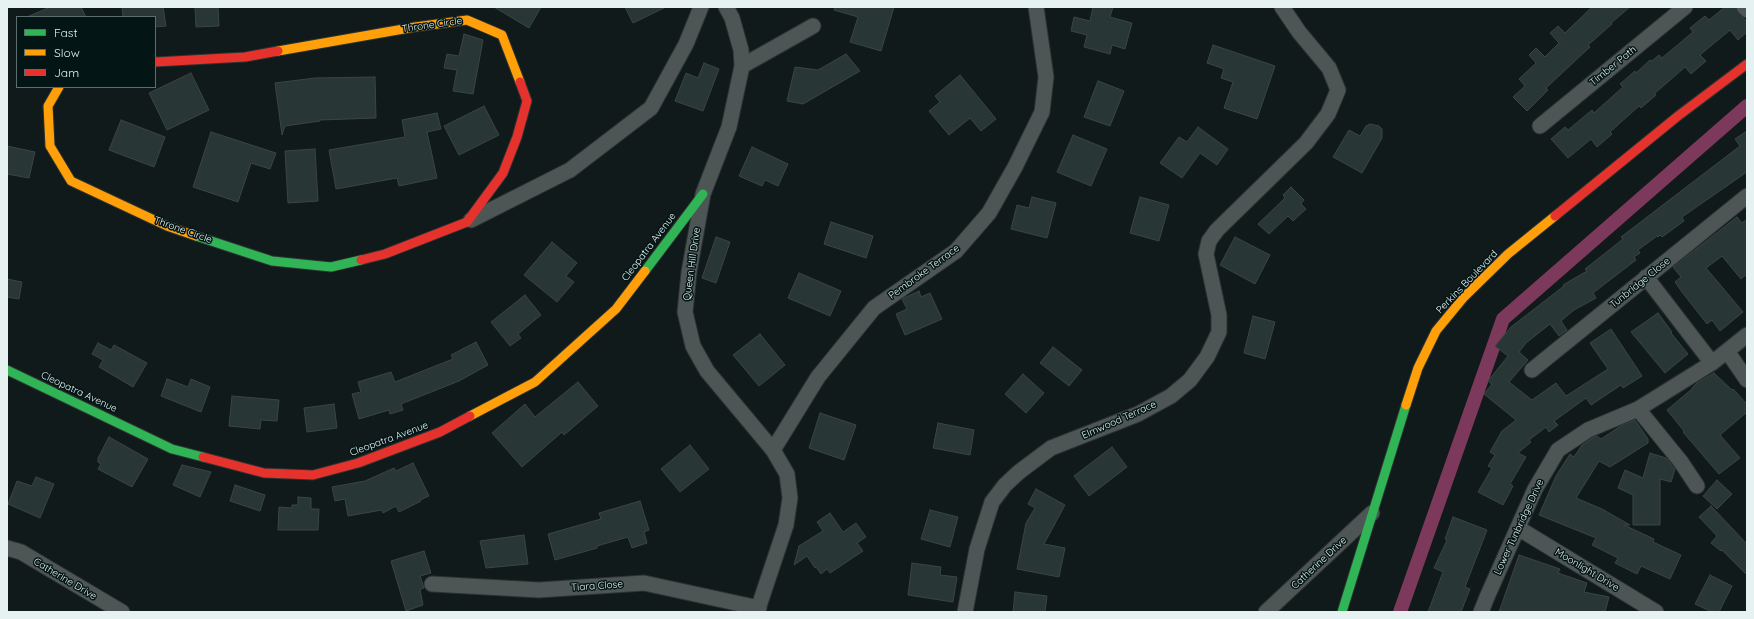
<!DOCTYPE html>
<style>
body{margin:0}
#map{position:relative;width:1754px;height:619px;overflow:hidden;background:#101a1a;font-family:Quicksand,sans-serif}
canvas{display:block}
.frame{position:absolute;inset:0;border:8px solid #e6f2f2;pointer-events:none}
.legend{position:absolute;left:16px;top:16px;width:140px;height:72px;box-sizing:border-box;background:#041515;border:1px solid #5e6d6d;margin:0;padding:5px 7px;list-style:none;font-size:12px;color:#e6f2f2}
.legend li{display:flex;align-items:center;gap:8px;height:20px}
.legend b{width:20px;border:1px solid #5e6d6d}
</style>
<div id="map">
<canvas width="1754" height="619"></canvas>
<div class="frame"></div>
<ul class="legend">
<li><b style="height:5px;background:#30b455"></b>Fast</li>
<li><b style="height:5px;background:#ff9f0a"></b>Slow</li>
<li><b style="height:5px;background:#e5322d"></b>Jam</li>
</ul>
</div>
<script>
const ctx = document.querySelector('canvas').getContext('2d');
ctx.lineJoin = 'round';
function poly(rows) {
  const path = new Path2D();
  for (const r of rows) {
    path.moveTo(r[0], r[1]);
    for (let i = 2; i < r.length; i += 2) path.lineTo(r[i], r[i + 1]);
  }
  return path;
}
function trace(path, color, width, dash) {
  ctx.strokeStyle = color;
  ctx.lineWidth = width;
  ctx.lineCap = dash ? 'butt' : 'round';
  ctx.setLineDash(dash || []);
  ctx.stroke(path);
}
function fillPath(path, color) {
  ctx.fillStyle = color;
  ctx.fill(path, 'evenodd');
}
function write(font, color, halo, rows, align = 'center') {
  ctx.font = font + ' Quicksand,sans-serif';
  ctx.lineWidth = 3;
  ctx.setLineDash([]);
  ctx.textBaseline = 'middle';
  ctx.strokeStyle = halo;
  ctx.fillStyle = color;
  for (const [text, x, y, turn = 0] of rows) {
    ctx.save();
    ctx.translate(x, y);
    ctx.rotate((+turn || 0) * Math.PI / 180);
    ctx.textAlign = isNaN(turn) ? turn : align;
    if (halo) ctx.strokeText(text, 0, 0);
    ctx.fillText(text, 0, 0);
    ctx.restore();
  }
}
const canal = poly([
 [1400,612,1503,319,1747,106]
]);
const building = poly([
 [50,7,81,7,86,17,27,17,50,7],
 [122,7,163,7,166,26,155,27,155,17,123,17,122,7],
 [195,7,218,7,219,26,196,27,195,7],
 [494,7,541,7,529,28,494,7],
 [625,7,666,7,633,23,625,7],
 [835,7,894,7,881,51,850,42,858,17,834,10,835,7],
 [1093,7,1113,7,1110,17,1132,23,1125,49,1112,45,1110,54,1084,47,1087,35,1071,31,1074,17,1090,21,1093,7],
 [1592,7,1630,7,1611,23,1612,24,1588,45,1590,47,1546,88,1548,90,1527,111,1513,97,1525,86,1519,79,1536,63,1529,55,1536,48,1545,57,1559,43,1550,33,1558,26,1565,33,1592,7],
 [1725,7,1734,7,1747,22,1747,32,1738,40,1730,30,1700,55,1706,61,1691,74,1685,67,1654,94,1656,95,1641,108,1639,106,1610,132,1612,134,1597,147,1591,139,1568,158,1551,139,1565,127,1568,130,1592,110,1594,113,1623,87,1620,84,1635,71,1636,73,1650,60,1652,61,1659,55,1662,58,1693,32,1690,28,1705,16,1709,20,1725,7],
 [464,34,483,40,473,94,453,91,457,70,444,68,447,54,459,56,464,34],
 [1213,45,1275,66,1257,119,1224,108,1233,82,1221,78,1224,69,1207,63,1213,45],
 [846,54,860,71,803,104,787,101,795,67,818,70,846,54],
 [704,63,719,69,703,111,675,101,686,73,698,78,704,63],
 [191,73,209,110,167,130,149,93,191,73],
 [960,75,996,119,981,131,970,118,949,135,929,111,940,102,935,96,960,75],
 [375,77,376,118,320,120,320,121,285,126,282,135,275,83,315,78,375,77],
 [1098,81,1124,91,1110,126,1084,117,1098,81],
 [484,106,499,135,459,155,444,126,484,106],
 [437,113,441,129,427,132,437,178,399,186,397,178,336,189,329,150,405,137,402,120,437,113],
 [121,120,165,137,154,167,109,150,121,120],
 [1370,124,1379,126,1382,129,1382,138,1362,173,1333,157,1349,130,1360,136,1366,126,1370,124],
 [1198,127,1228,149,1217,165,1200,153,1182,178,1160,163,1179,137,1187,142,1198,127],
 [1747,131,1747,172,1682,217,1684,221,1662,237,1660,235,1658,237,1657,236,1638,250,1640,253,1634,257,1636,260,1593,293,1596,298,1574,310,1561,321,1567,330,1559,336,1550,324,1526,343,1519,352,1528,360,1509,382,1532,400,1556,383,1566,396,1608,369,1590,343,1611,329,1642,376,1623,388,1621,385,1591,405,1586,398,1554,421,1558,425,1549,432,1546,427,1529,440,1531,442,1518,453,1526,457,1510,484,1513,486,1503,505,1478,492,1492,468,1488,466,1495,455,1490,452,1502,431,1516,420,1484,394,1492,384,1488,381,1508,356,1495,346,1511,327,1564,286,1563,285,1587,271,1585,269,1623,239,1621,237,1740,146,1735,139,1747,131],
 [211,132,276,153,270,169,251,163,238,202,193,187,211,132],
 [1073,135,1107,149,1091,186,1057,172,1073,135],
 [7,146,35,152,29,178,7,174,7,146],
 [752,147,788,164,778,186,765,180,762,186,739,176,752,147],
 [315,149,318,201,288,203,285,151,315,149],
 [1291,187,1304,200,1301,204,1306,209,1293,221,1288,216,1269,234,1258,224,1285,198,1283,195,1291,187],
 [1032,197,1056,203,1047,238,1011,229,1017,205,1029,208,1032,197],
 [1140,197,1169,205,1159,241,1130,233,1140,197],
 [1737,217,1742,223,1747,219,1747,274,1741,279,1722,256,1706,268,1743,312,1720,331,1712,320,1707,324,1682,292,1675,282,1681,277,1673,267,1737,217],
 [831,222,873,236,866,258,824,244,831,222],
 [716,237,730,242,716,283,702,278,716,237],
 [1235,237,1270,255,1255,284,1220,265,1235,237],
 [552,242,577,263,566,276,574,282,557,302,524,275,552,242],
 [799,273,841,291,830,316,788,298,799,273],
 [7,279,22,282,19,299,7,297,7,279],
 [919,291,921,297,930,293,942,319,905,335,896,314,907,309,902,299,919,291],
 [525,295,541,315,518,334,521,338,510,346,491,322,525,295],
 [1658,313,1672,332,1671,333,1688,354,1665,373,1631,332,1658,313],
 [1253,316,1275,322,1265,359,1244,353,1253,316],
 [760,334,785,365,759,386,733,355,760,334],
 [476,342,488,365,459,381,401,404,403,410,390,414,389,410,359,419,352,394,361,392,358,382,391,372,395,382,453,359,451,355,476,342],
 [98,343,111,350,114,345,147,363,133,387,99,367,103,360,92,354,98,343],
 [1053,347,1082,370,1069,386,1040,363,1053,347],
 [1714,373,1732,390,1733,389,1747,404,1747,412,1720,435,1740,458,1719,474,1683,432,1684,431,1667,410,1692,389,1692,388,1697,383,1714,373],
 [1023,374,1044,393,1026,413,1005,394,1023,374],
 [167,379,188,387,191,379,210,387,201,412,161,396,167,379],
 [578,382,598,406,564,435,562,432,522,467,492,433,525,404,535,417,578,382],
 [232,396,279,400,277,421,261,420,260,429,229,426,232,396],
 [334,404,337,428,307,432,304,408,334,404],
 [820,413,856,425,844,460,809,448,820,413],
 [1635,420,1648,439,1648,443,1610,467,1599,461,1576,498,1602,509,1630,525,1624,525,1654,539,1653,542,1681,555,1670,579,1641,566,1637,574,1615,563,1618,558,1592,545,1596,538,1539,515,1556,476,1570,454,1574,457,1582,445,1592,438,1597,436,1601,439,1622,425,1635,420],
 [938,423,974,430,970,455,933,448,938,423],
 [109,437,148,459,132,487,98,469,101,464,98,462,98,458,109,437],
 [690,445,709,469,680,492,661,469,690,445],
 [1112,447,1127,467,1089,496,1074,476,1112,447],
 [1650,453,1666,458,1675,469,1671,482,1660,479,1660,525,1633,525,1633,495,1618,488,1625,470,1643,478,1650,453],
 [413,463,429,496,420,500,421,501,399,512,396,506,383,513,382,510,348,516,345,499,335,501,332,487,365,481,394,468,396,471,413,463],
 [182,465,211,472,200,497,173,485,182,465],
 [36,477,54,484,40,518,8,504,17,481,32,486,36,477],
 [1717,480,1732,494,1717,509,1703,496,1717,480],
 [235,485,265,495,260,511,230,501,235,485],
 [1036,489,1065,505,1044,544,1065,548,1059,577,1017,569,1026,523,1035,508,1028,504,1036,489],
 [298,497,311,498,311,509,319,509,318,530,278,530,279,507,292,508,292,505,298,505,298,497],
 [640,501,649,530,644,532,647,543,632,548,628,537,597,546,597,548,555,560,548,534,601,519,599,513,640,501],
 [1711,506,1747,544,1747,575,1722,550,1721,551,1711,543,1717,536,1699,517,1711,506],
 [930,510,958,517,950,547,921,539,930,510],
 [830,513,843,532,856,523,866,537,857,543,863,551,830,573,827,569,821,574,816,567,815,568,807,556,794,565,799,546,823,531,817,522,830,513],
 [1453,517,1487,530,1465,587,1470,589,1461,612,1428,612,1443,572,1434,568,1447,540,1445,539,1453,517],
 [524,535,528,564,486,568,480,541,524,535],
 [424,551,431,573,420,576,424,588,420,589,423,605,406,611,391,561,424,551],
 [1519,555,1560,569,1558,573,1587,583,1584,592,1609,597,1605,612,1499,612,1519,555],
 [912,563,941,567,940,575,957,577,953,602,908,595,912,563],
 [1710,575,1732,586,1719,612,1712,612,1695,604,1710,575],
 [1015,592,1047,596,1045,612,1013,612,1015,592]
]);
const street = poly([
 [726,7,732,18,741,50,742,66,729,127,703,194,689,272,685,312,693,346,707,371,773,450,787,474,790,498,786,525,757,612],
 [1744,7,1747,10],
 [742,66,813,26],
 [1540,126,1685,7],
 [471,220,570,170,651,108,686,44,701,7],
 [1646,277,1712,363],
 [1727,351,1747,380],
 [1532,370,1747,196],
 [1638,409,1681,462,1697,486],
 [773,450,818,377,874,308,956,251,989,213,1015,167,1042,112,1046,77,1036,7],
 [1518,528,1656,612],
 [7,548,21,552,122,612],
 [432,584,539,590,644,583,759,608],
 [965,612,977,549,992,502,1005,485,1019,472,1051,448,1138,414,1171,396,1190,380,1207,357,1219,332,1219,315,1206,254,1209,241,1217,230,1306,143,1328,114,1338,90,1329,68,1299,32,1282,7],
 [1266,612,1372,513],
 [1481,612,1487,597,1535,489,1558,450,1588,430,1638,409,1712,363,1747,335]
]);
const fast = poly([
 [196,236,272,261,331,267,361,260],
 [645,271,703,194],
 [7,370,172,449,203,457],
 [1342,612,1406,405]
]);
const slow = poly([
 [278,51,415,27,467,20,502,35,520,82],
 [59,87,48,106,50,146,71,181,167,226,196,236],
 [1406,405,1418,368,1436,331,1464,297,1508,254,1555,216],
 [470,416,535,382,616,309,645,271]
]);
const jam = poly([
 [155,62,245,57,278,51],
 [1555,216,1678,116,1747,64],
 [361,260,385,254,467,222,503,173,517,137,527,101,520,82],
 [203,457,264,473,313,475,358,463,440,432,470,416]
]);
const streetNames = [
 ["Throne Circle",432,25,-8],
 ["Timber Path",1613,66,-39],
 ["Throne Circle",183,230,20],
 ["Cleopatra Avenue",649,247,-53],
 ["Queen Hill Drive",692,264,-82],
 ["Pembroke Terrace",924,272,-36],
 ["Perkins Boulevard",1467,282,-46],
 ["Tunbridge Close",1640,283,-39],
 ["Cleopatra Avenue",79,392,25],
 ["Elmwood Terrace",1119,420,-24],
 ["Cleopatra Avenue",389,439,-20],
 ["Lower Tunbridge Drive",1519,527,-65],
 ["Catherine Drive",1319,563,-43],
 ["Moonlight Drive",1587,570,31],
 ["Catherine Drive",65,579,31],
 ["Tiara Close",597,586,-4]
];
trace(canal, '#7c395c', 14);
fillPath(building, '#293636');
trace(building, '#3c4444', 1);
trace(street, '#2c3232', 17);
trace(fast, '#2c3232', 11);
trace(slow, '#2c3232', 11);
trace(jam, '#2c3232', 11);
trace(street, '#4d5555', 15);
trace(fast, '#30b455', 9);
trace(slow, '#ff9f0a', 9);
trace(jam, '#e5322d', 9);
write('10px', '#e6f2f2', '#041515', streetNames);
</script>
